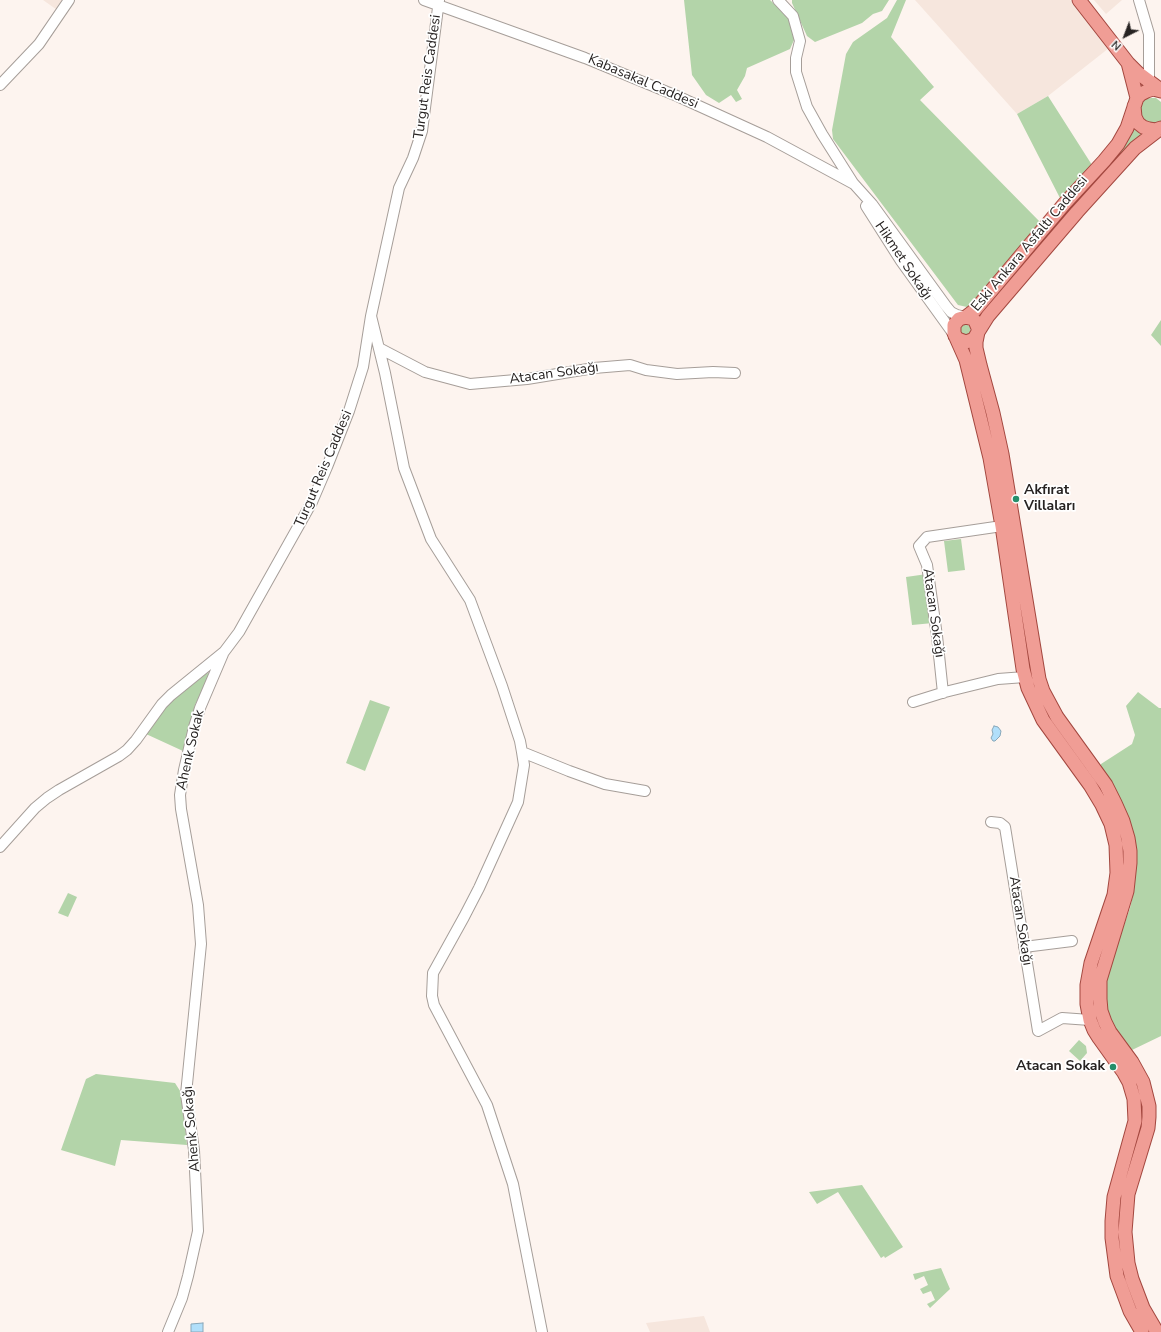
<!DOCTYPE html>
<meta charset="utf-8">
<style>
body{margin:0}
#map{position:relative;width:1161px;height:1332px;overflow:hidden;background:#fdf4ef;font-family:"Nunito Sans",sans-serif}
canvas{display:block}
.north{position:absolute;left:1105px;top:16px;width:40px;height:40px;-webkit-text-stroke:3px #fff;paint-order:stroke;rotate:222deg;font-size:11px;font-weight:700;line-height:16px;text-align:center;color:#272322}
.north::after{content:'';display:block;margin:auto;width:14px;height:18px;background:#272322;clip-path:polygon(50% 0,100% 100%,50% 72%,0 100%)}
</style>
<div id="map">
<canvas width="1161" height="1332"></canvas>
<div class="north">N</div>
</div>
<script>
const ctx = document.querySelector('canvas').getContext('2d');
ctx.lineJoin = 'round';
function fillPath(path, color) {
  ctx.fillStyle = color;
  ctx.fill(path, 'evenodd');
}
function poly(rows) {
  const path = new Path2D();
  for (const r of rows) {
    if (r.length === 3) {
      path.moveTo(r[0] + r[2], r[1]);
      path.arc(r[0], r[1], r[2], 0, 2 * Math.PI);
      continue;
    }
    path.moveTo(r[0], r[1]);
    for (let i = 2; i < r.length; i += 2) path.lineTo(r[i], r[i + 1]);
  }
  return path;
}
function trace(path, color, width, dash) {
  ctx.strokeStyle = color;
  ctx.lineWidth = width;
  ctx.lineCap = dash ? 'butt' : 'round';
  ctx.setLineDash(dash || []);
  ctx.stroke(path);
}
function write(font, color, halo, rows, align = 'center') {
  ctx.font = font + ' "Nunito Sans",sans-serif';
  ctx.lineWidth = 3.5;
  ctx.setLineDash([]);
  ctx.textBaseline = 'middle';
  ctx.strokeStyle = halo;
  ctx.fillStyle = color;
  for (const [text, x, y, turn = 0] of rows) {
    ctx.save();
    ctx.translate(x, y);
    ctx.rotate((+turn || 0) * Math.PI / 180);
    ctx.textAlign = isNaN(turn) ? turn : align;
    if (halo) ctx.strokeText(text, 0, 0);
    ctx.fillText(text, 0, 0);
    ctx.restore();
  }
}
const built = poly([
 [43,0,66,0,60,12],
 [915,0,1070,0,1109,48,1048,96,1017,114],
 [1094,0,1122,0,1106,14],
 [704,1316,710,1332,650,1332,646,1323]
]);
const green = poly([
 [684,0,770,0,790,19,794,40,790,49,747,68,745,76,737,90,742,99,736,102,731,95,719,103,706,95,692,75],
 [792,0,889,0,882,11,873,14,862,23,815,42,807,36,792,3],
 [897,0,906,0,891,37,934,87,920,100,1041,223,974,302,967,307,958,305,833,139,832,130,846,54,853,42,887,18],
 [1048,96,1092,165,1061,200,1017,114],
 [1151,98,1156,98,1161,102,1161,121,1151,125,1140,119,1140,105,1146,99],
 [1133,126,1145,133,1133,141,979,320,978,314,1096,179],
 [1161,320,1161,346,1151,335],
 [965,330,5.5],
 [961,539,965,570,948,572,944,541],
 [927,574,933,623,912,625,906,577],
 [207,673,210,674,195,705,183,751,146,734,165,706],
 [1138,692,1159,708,1161,708,1161,1036,1132,1050,1127,1048,1106,1014,1104,982,1130,908,1134,891,1135,862,1100,769,1101,764,1132,744,1135,735,1126,706],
 [370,700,390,707,365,771,346,763],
 [68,893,77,897,68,917,58,913],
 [1079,1040,1086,1046,1087,1053,1080,1061,1069,1051],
 [96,1074,175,1083,182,1094,187,1145,121,1140,115,1166,61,1150,86,1079],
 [862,1185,903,1247,885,1258,884,1256,881,1258,838,1192,817,1204,809,1192],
 [941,1268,950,1289,930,1308,927,1304,935,1300,931,1291,923,1294,920,1289,928,1285,924,1276,915,1280,913,1274]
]);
const water = poly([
 [994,726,998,727,1001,731,1000,736,995,741,993,741,991,738,993,734,992,730,994,726],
 [203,1323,203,1332,191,1332,191,1324,203,1323]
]);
const minor = poly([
 [424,0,585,58,677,96,767,137,854,184,872,204,946,306,951,312,957,315,966,317],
 [778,0,793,16,800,41,796,58,796,72,807,107,822,134,853,183],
 [1139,0,1149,34,1149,82],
 [0,85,39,44,69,0],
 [866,206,901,261,955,336],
 [371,316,385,373,404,468,431,539,470,600,502,686,520,741,522,752,524,765,518,802,479,888,464,917,433,973,432,996,434,1005,487,1105,513,1184,542,1332],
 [379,348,425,372,470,384,527,379,594,368,630,365,646,370,677,374,713,372,735,373],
 [943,693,937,636,927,565,919,546,927,537,1002,526],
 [913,702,945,692,998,679,1025,677],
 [522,752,569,771,605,784,645,791],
 [991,822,1000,823,1005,827,1038,1031,1062,1018,1090,1020],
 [0,847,35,808,47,798,59,790,119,756,127,750,136,740,162,704,171,695,224,652,239,632,312,502,327,467,349,411,363,367,371,316,399,188,413,158,422,131,439,0],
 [1024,947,1072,941],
 [168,1332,182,1298,188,1276,198,1231,194,1150,186,1094,201,944,198,905,181,809,180,795,184,770,194,727,200,708,223,654]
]);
const major = poly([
 [1079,0,1128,63,1138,73,1161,90],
 [1128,63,1137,98],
 [1134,106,1135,117,1138,123,1143,127,1149,129,1155,130,1161,128],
 [966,317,975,310,1065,203,1104,161,1118,144,1127,128,1137,98,1141,94,1147,91,1153,89,1161,91],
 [955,336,958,339,966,342,974,339,978,332,978,328,975,321,973,319,966,317,959,319,954,325,954,333,966,360,990,458,1002,526,1023,669,1028,688,1043,720,1090,785,1102,805,1111,824,1116,845,1117,873,1114,895,1091,963,1087,985,1087,1004,1090,1020,1094,1030,1099,1038,1124,1073,1129,1082,1134,1099,1135,1121,1114,1197,1112,1221,1112,1238,1117,1276,1130,1311,1142,1332],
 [1157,1332,1143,1308,1132,1279,1128,1263,1125,1232,1128,1194,1148,1128,1149,1117,1149,1106,1143,1082,1132,1062,1110,1032,1105,1022,1101,1011,1100,999,1100,980,1127,891,1130,863,1130,851,1128,838,1123,821,1115,803,1106,785,1057,717,1043,691,1039,679,1002,454,993,413,980,365,976,348,976,342,978,332,988,316,1077,212,1135,148,1161,128]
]);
const markers = [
 [1016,499,4,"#268e6a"],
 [1113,1067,4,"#268e6a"]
];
const streetNames = [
 ["Turgut Reis Caddesi",428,77,-82],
 ["Kabasakal Caddesi",643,82,23],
 ["Eski Ankara Asfaltı Caddesi",1030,244,-50],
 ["Hikmet Sokağı",903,261,56],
 ["Atacan Sokağı",554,374,-8],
 ["Turgut Reis Caddesi",324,469,-67],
 ["Atacan Sokağı",933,613,82],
 ["Ahenk Sokak",191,750,-77],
 ["Atacan Sokağı",1020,921,81],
 ["Ahenk Sokağı",192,1129,-95]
];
const poiNames = [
 ["Akfırat",1024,491],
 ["Villaları",1024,507],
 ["Atacan Sokak",1105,1067,"right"]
];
fillPath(built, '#f6e6dd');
fillPath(green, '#b3d4a9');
fillPath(water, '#b1dffa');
trace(water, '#88a7b9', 1);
trace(minor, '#a69e99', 12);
trace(major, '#a3473f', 15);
trace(minor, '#fff', 10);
trace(major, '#f09d95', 13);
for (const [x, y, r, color] of markers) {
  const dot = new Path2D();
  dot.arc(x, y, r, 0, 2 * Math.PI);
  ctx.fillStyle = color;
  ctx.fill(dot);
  trace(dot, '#fff', 1.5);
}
write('14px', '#272322', '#fff', streetNames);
write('bold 14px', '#272322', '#fff', poiNames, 'left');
</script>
